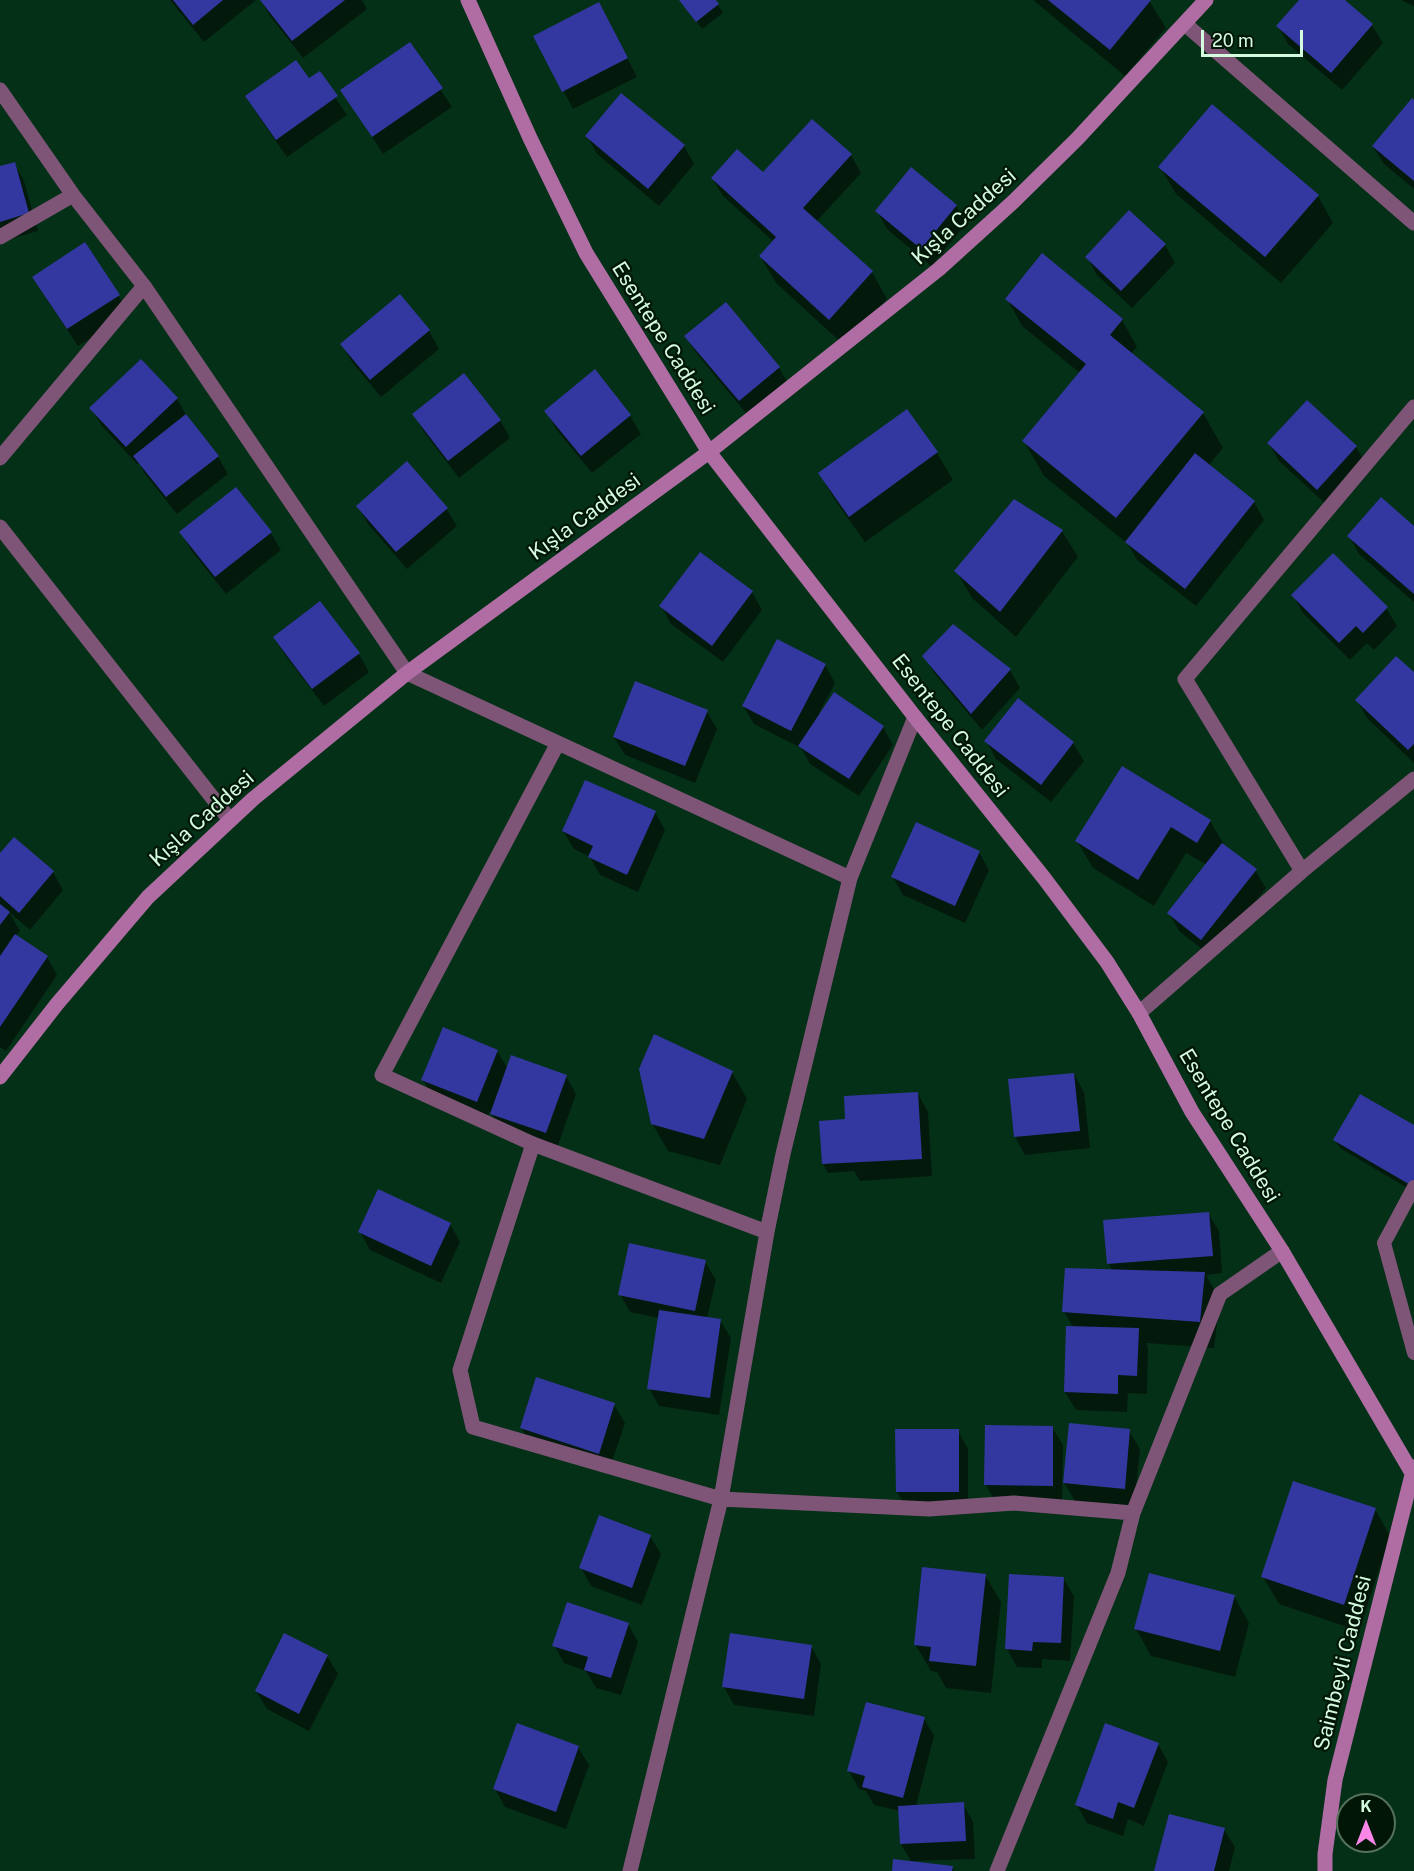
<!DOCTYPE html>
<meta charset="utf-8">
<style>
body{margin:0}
#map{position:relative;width:1414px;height:1871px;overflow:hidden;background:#053018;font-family:"Public Sans",sans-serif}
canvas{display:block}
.north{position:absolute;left:1336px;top:1793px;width:60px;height:60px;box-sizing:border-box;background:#011607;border:2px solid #56725d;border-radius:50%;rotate:0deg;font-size:16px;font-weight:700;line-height:24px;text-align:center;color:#d5fbdf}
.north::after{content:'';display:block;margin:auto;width:21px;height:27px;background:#fa87e7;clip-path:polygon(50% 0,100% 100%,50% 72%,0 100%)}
.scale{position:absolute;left:1201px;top:30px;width:102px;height:27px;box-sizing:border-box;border:3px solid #d5fbdf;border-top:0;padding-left:8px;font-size:18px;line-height:21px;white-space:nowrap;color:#d5fbdf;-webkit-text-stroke:4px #011607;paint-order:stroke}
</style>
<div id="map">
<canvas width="1414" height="1871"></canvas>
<div class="north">K</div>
<div class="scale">20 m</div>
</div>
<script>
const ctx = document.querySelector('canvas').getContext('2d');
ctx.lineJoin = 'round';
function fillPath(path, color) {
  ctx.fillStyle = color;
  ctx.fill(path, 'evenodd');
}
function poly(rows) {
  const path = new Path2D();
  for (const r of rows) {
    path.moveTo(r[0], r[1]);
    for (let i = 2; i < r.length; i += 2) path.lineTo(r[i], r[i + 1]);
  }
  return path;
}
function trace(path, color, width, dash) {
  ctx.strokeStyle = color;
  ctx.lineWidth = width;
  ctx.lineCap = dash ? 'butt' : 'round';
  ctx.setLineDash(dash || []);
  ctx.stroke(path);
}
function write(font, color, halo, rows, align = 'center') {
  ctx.font = font + ' "Public Sans",sans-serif';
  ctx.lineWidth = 4.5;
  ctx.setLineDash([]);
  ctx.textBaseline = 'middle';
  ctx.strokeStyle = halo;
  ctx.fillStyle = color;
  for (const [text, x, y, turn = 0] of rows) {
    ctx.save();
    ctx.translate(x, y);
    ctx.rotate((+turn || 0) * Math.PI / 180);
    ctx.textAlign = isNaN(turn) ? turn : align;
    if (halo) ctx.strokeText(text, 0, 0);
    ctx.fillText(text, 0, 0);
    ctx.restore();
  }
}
const shadow = poly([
 [170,0,256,0,204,42],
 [261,0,362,0,367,9,303,58,270,16],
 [680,0,715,0,723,13,702,29],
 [1033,0,1149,0,1166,28,1125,76],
 [1299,0,1343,0,1372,25,1383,43,1342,90,1288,44,1278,26],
 [1401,0,1414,0,1414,6],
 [609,22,637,77,573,109,535,37],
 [410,44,452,107,383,154,342,90],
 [319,73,347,115,287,157,257,114,247,97,309,80],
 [1414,102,1414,189,1384,164,1373,147],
 [587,136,684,146,694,164,659,206,597,154],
 [851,155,861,173,816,222,872,272,887,299,845,346,776,283,760,256,774,242,723,196,712,178,764,174],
 [14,163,24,181,38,231,0,242,0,167],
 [1160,167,1318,196,1333,223,1281,283,1176,194],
 [956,206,966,224,931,266,887,229,877,211],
 [1130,212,1165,245,1175,263,1132,308,1097,275,1087,257],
 [44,295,118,295,129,313,78,346],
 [400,296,429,331,439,349,381,397,352,362,342,345],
 [1007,299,1122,320,1137,347,1131,354,1203,413,1223,448,1208,466,1254,502,1264,520,1196,606,1137,560,1128,544,1044,476,1024,441,1080,373,1022,326],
 [686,337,779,368,789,385,750,418,697,354],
 [141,361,177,399,187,417,218,457,228,474,177,514,145,474,139,463,137,464,102,426,91,408],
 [594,372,630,416,641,434,592,473,556,429,546,411],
 [907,411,937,453,953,480,865,542,835,500,820,474],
 [414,414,500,420,510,438,459,478,424,432],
 [1269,444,1356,447,1366,464,1328,506,1279,461],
 [358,506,446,508,457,526,407,569,368,524],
 [1414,528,1414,602,1359,554,1349,536],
 [1062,531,1078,557,1016,637,972,598,956,571],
 [181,533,271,533,281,550,226,594,191,550],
 [700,554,752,592,762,610,723,662,671,624,661,606],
 [1293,595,1386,608,1397,626,1374,650,1367,643,1350,660,1303,613],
 [274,638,359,654,369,672,324,706,285,655],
 [924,656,1010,670,1020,688,982,730,935,674],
 [825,665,835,683,819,713,883,727,893,745,859,796,810,764,801,748,754,724,743,706],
 [1414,675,1414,763,1367,718,1357,700],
 [1018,700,1073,743,1084,761,1051,802,996,759,986,741],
 [707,712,717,729,695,783,625,755,614,737],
 [1122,768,1210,821,1225,846,1255,870,1266,888,1212,957,1179,931,1169,913,1207,865,1186,853,1154,906,1093,868,1077,841],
 [655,812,665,830,638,892,600,875,590,857,574,849,563,831],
 [979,852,989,870,965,923,903,895,893,877],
 [0,855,53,872,63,890,30,930,9,912,20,931,15,936,47,957,57,975,6,1051,0,1047],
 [497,1051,508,1069,566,1076,576,1094,556,1151,502,1132,490,1111,487,1119,433,1098,423,1080],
 [732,1072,747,1099,720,1165,668,1151,652,1123],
 [1074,1074,1084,1092,1090,1148,1025,1155,1015,1137,1009,1080],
 [918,1094,928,1112,932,1176,860,1181,854,1171,828,1173,823,1164,821,1122,844,1120],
 [1414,1127,1414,1192,1340,1148,1335,1140],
 [1208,1213,1219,1231,1222,1273,1206,1275,1220,1300,1214,1348,1146,1343,1148,1348,1147,1394,1128,1393,1127,1412,1076,1410,1065,1392,1073,1327,1064,1312,1113,1271,1108,1263],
 [450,1224,460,1242,441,1283,370,1250,360,1232],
 [705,1262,716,1280,707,1318,720,1320,731,1338,719,1415,659,1406,649,1388,659,1318,630,1312,620,1294],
 [614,1405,625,1423,609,1471,531,1445,521,1427],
 [1052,1427,1063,1445,1062,1503,996,1503,986,1485],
 [958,1431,968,1449,968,1510,908,1510,897,1492],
 [1129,1431,1140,1449,1134,1506,1075,1501,1063,1481],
 [1375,1509,1390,1536,1359,1631,1279,1604,1263,1577],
 [650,1536,661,1554,642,1605,591,1586,581,1568],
 [985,1575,1001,1602,991,1693,946,1688,937,1672,931,1671,915,1644],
 [1063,1578,1074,1596,1070,1661,1042,1659,1042,1668,1017,1667,1007,1649],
 [1234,1596,1249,1623,1235,1677,1151,1656,1136,1629],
 [628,1624,638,1642,621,1695,596,1688,586,1671,564,1663,554,1645],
 [811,1646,821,1664,814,1716,734,1705,724,1687],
 [327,1656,338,1674,309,1731,267,1709,256,1691],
 [924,1718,934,1736,916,1806,963,1804,973,1822,975,1859,915,1861,915,1863,952,1867,954,1871,893,1871,912,1863,901,1844,900,1811,874,1805,866,1791,859,1789,849,1771],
 [1158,1744,1168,1762,1144,1826,1128,1819,1123,1836,1087,1823,1077,1805],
 [578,1747,589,1765,566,1829,505,1807,495,1789],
 [1224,1829,1235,1847,1229,1871,1156,1871]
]);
const building = poly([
 [173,0,223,0,193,25],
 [260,0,345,0,292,41],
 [679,0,716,0,719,4,696,22],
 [1048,0,1151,0,1110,50],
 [1299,0,1345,0,1373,24,1331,73,1276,26],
 [599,2,628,58,562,92,533,36],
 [410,42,443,88,372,137,340,90],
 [296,60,309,78,320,71,338,96,276,140,245,96],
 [621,93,685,145,648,189,585,136],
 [1412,98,1414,100,1414,181,1372,146],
 [1212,104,1319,195,1265,257,1158,167],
 [812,119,852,154,803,208,873,271,829,320,759,256,776,237,711,178,737,149,763,172],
 [15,162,29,213,0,222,0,166],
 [911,167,957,205,921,249,875,211],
 [1129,210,1166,244,1121,291,1085,257],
 [85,242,120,295,67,329,32,277],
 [1042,253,1123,319,1110,335,1204,412,1116,518,1022,441,1086,364,1005,299],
 [400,294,430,330,370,380,340,344],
 [726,302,780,367,739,401,684,336],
 [141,359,178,398,126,447,89,408],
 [595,369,631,415,581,456,544,411],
 [464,373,501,420,448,461,412,414],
 [1307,400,1357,446,1317,490,1267,443],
 [907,409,938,452,849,517,818,473],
 [186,414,219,456,166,497,133,456],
 [1195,453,1255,501,1185,589,1125,542],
 [407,461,448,508,396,552,356,506],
 [236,487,272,532,215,577,179,532],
 [1381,497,1414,526,1414,594,1347,536],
 [1014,499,1063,530,1000,612,954,571],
 [700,552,753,591,712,646,659,606],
 [1333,553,1388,607,1363,633,1356,626,1339,643,1291,595],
 [320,601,360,653,312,689,273,637],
 [953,624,1011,669,971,714,922,656],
 [777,639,826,664,791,731,742,706],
 [1396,656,1414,672,1414,744,1408,750,1355,700],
 [635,681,708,710,685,766,613,737],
 [834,692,884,726,849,779,798,746],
 [1018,698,1074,742,1041,785,984,741],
 [1122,766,1211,820,1197,843,1171,827,1138,880,1075,841],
 [585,780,656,811,627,875,588,857,593,846,562,831],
 [916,822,980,851,955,906,891,877],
 [14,837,54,871,19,913,0,896,0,853],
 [1222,843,1257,869,1201,940,1167,913],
 [0,904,10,912,0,925],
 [15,934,48,956,0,1027,0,956],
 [443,1027,498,1050,477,1102,421,1080],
 [654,1034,733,1071,704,1139,651,1124,639,1069],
 [511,1055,567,1075,546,1133,490,1114],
 [1074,1073,1080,1131,1014,1137,1008,1079],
 [918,1092,922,1159,822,1164,819,1121,845,1119,844,1096],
 [1360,1094,1414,1125,1414,1187,1333,1140],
 [378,1189,451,1223,431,1266,358,1232],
 [1209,1212,1213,1256,1107,1264,1103,1220],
 [629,1243,706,1260,695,1311,618,1295],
 [1065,1268,1205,1272,1200,1322,1062,1312],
 [659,1310,721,1319,710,1398,647,1389],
 [1066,1326,1139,1328,1137,1376,1118,1375,1118,1394,1064,1392],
 [536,1377,615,1403,599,1454,520,1428],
 [1069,1423,1130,1429,1125,1489,1063,1483],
 [985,1425,1053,1426,1053,1486,984,1485],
 [895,1429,959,1429,959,1492,896,1492],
 [1293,1481,1376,1508,1344,1605,1261,1577],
 [599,1515,651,1535,632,1588,579,1568],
 [922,1567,986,1574,976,1666,929,1661,931,1647,914,1645],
 [1149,1573,1235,1595,1220,1651,1134,1629],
 [1009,1574,1064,1577,1061,1643,1033,1642,1032,1651,1005,1649],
 [567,1602,629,1623,611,1678,584,1670,588,1657,552,1646],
 [284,1633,328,1655,299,1714,255,1691],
 [730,1633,812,1645,804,1699,722,1687],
 [866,1702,925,1717,903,1798,862,1787,865,1776,847,1771],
 [517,1723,579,1746,556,1812,493,1789],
 [1105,1723,1159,1743,1134,1808,1118,1802,1113,1819,1075,1805],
 [964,1802,966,1841,900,1844,898,1806],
 [1169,1814,1225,1828,1214,1871,1154,1871],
 [893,1859,953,1866,952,1871,892,1871]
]);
const lane = poly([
 [1414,1187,1384,1243,1414,1353]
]);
const street = poly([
 [1185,24,1414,223],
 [0,90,73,195,144,286,407,673,558,743,382,1075,533,1144,767,1232],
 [0,237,73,195],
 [0,458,144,286],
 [0,527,230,820],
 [558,743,850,878],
 [1302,871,1185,679,1414,407],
 [1139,1013,1302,871,1414,779],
 [533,1144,460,1370,473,1427,721,1499,929,1509,1014,1503,1133,1513],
 [630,1871,721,1499,767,1232,783,1154,850,878,915,717],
 [997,1871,1118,1573,1133,1513,1220,1294,1282,1251]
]);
const secondary = poly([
 [468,0,530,138,586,253,709,452,915,717,1044,878,1107,962,1139,1013,1192,1112,1282,1251,1412,1473],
 [0,1077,57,1004,148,897,253,799,407,673,709,452,939,269,1013,202,1077,139,1206,0],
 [1325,1871,1325,1854,1335,1780,1414,1467]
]);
const streetNames = [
 ["Kışla Caddesi",964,217,-42],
 ["Esentepe Caddesi",663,338,58],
 ["Kışla Caddesi",585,517,-36],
 ["Esentepe Caddesi",950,726,52],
 ["Kışla Caddesi",202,819,-42],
 ["Esentepe Caddesi",1229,1126,59],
 ["Saimbeyli Caddesi",1343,1663,-76]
];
fillPath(shadow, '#0007');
fillPath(building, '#32389f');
trace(lane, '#7f5577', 14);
trace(street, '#7f5577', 15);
trace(secondary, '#b06da3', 15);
write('21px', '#d5fbdf', '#011607', streetNames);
</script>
